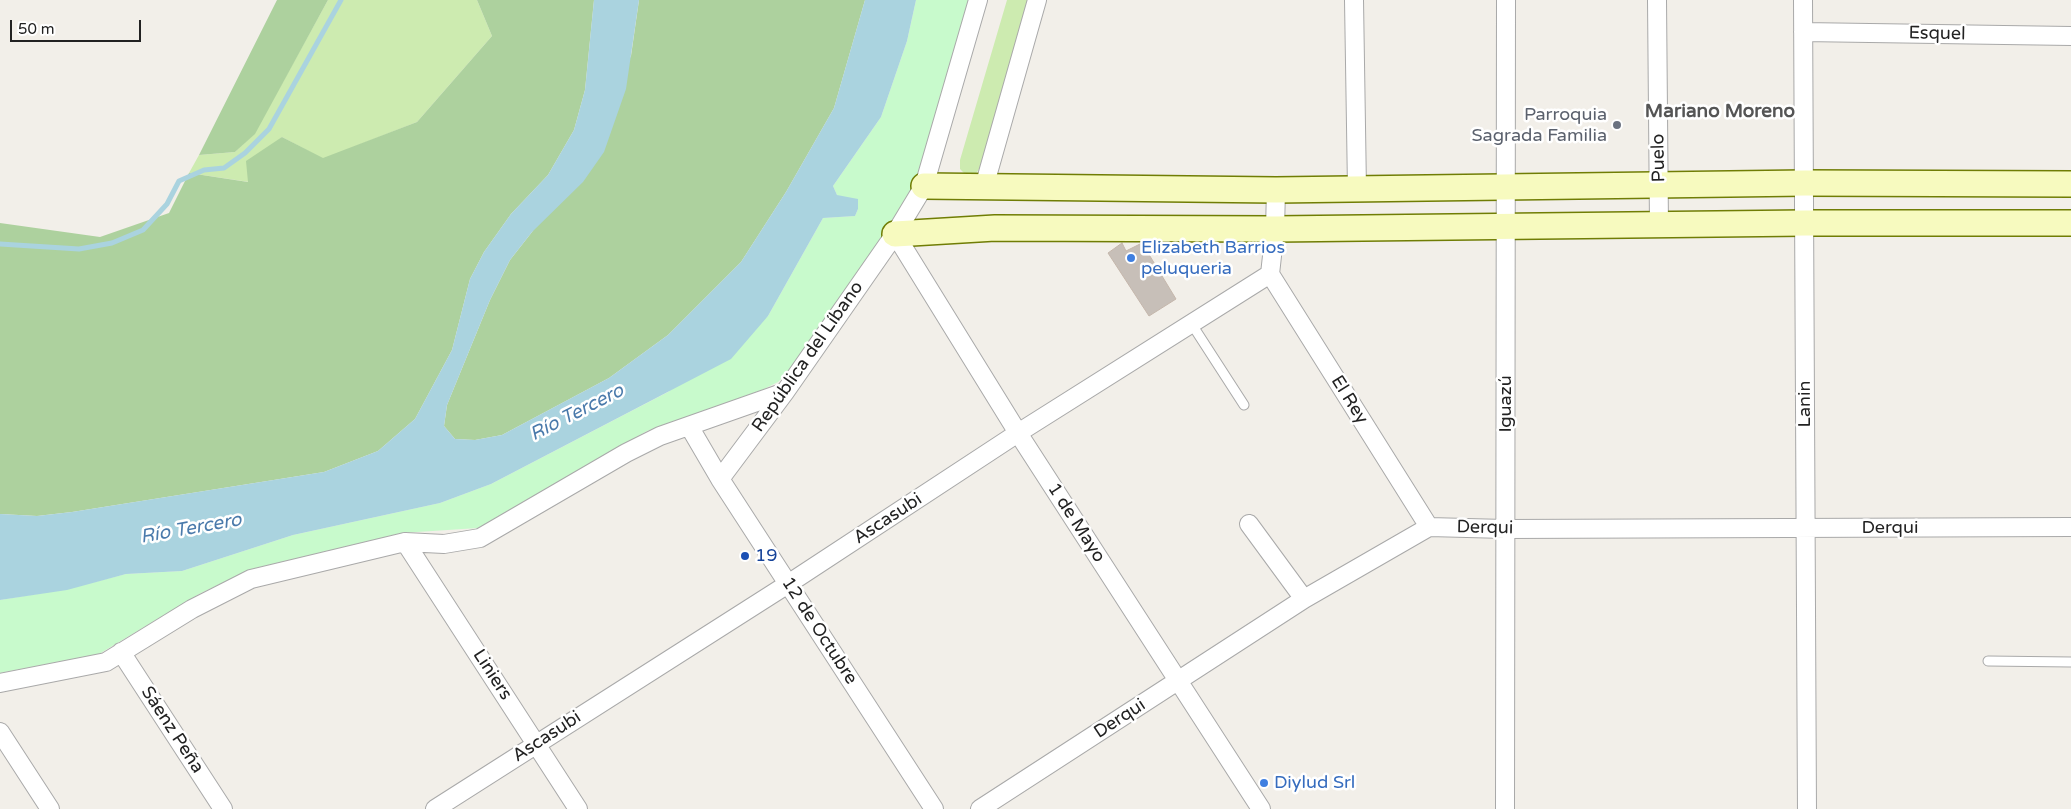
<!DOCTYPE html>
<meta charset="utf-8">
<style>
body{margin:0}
#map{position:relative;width:2071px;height:809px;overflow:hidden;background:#f2efe9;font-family:"Varela Round",sans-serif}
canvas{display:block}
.scale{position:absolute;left:10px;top:20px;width:131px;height:22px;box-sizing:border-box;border:2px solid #222;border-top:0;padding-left:6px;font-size:15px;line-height:18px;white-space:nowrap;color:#222;-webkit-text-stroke:4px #fff;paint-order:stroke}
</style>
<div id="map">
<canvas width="2071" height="809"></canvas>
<div class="scale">50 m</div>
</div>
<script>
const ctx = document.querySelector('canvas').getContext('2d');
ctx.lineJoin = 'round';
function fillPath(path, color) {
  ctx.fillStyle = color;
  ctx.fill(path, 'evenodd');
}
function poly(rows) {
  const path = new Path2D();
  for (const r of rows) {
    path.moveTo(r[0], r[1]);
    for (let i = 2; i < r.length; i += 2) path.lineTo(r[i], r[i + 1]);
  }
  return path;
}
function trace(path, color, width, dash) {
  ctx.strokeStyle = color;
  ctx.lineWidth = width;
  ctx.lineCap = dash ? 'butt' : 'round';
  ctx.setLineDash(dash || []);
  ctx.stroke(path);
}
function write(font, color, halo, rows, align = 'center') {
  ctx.font = font + ' "Varela Round",sans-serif';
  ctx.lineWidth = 5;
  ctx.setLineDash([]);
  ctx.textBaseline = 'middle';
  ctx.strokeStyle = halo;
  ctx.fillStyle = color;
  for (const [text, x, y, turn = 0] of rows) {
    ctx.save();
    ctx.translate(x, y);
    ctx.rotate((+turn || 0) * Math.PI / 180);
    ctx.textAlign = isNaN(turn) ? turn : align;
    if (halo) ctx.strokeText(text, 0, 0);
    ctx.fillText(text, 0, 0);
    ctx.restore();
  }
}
const grass = poly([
 [328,0,477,0,492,36,417,122,323,159,282,137,249,182,189,173,199,155,235,152,254,134],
 [1007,0,1030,0,981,166,975,175,966,175,960,169,960,160]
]);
const forest = poly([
 [277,0,328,0,255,134,235,152,199,155],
 [477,0,594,0,585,90,574,130,548,175,511,214,484,252,470,279,452,350,415,419,378,451,324,472,72,512,37,516,0,514,0,223,100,237,169,213,189,173,248,182,246,161,282,137,323,158,417,122,492,36],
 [639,0,865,0,834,108,786,192,741,262,668,335,609,378,502,435,475,440,455,439,444,426,447,405,490,300,510,260,532,232,631,56]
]);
const park = poly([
 [916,0,969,0,915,183,888,230,791,369,778,382,762,390,647,431,478,528,402,533,252,569,201,593,99,654,0,673,0,600,67,589,126,574,182,571,293,535,440,503,491,484,668,392,768,316,823,218,855,216,858,209,837,195,833,186,881,117,907,41]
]);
const water = poly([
 [594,0,639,0,626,89,604,152,583,182,532,232,510,260,490,300,447,405,444,426,455,439,475,440,502,435,609,378,668,335,741,262,786,192,834,108,865,0,916,0,907,41,881,117,833,186,837,195,858,199,858,209,855,216,823,218,768,316,731,359,491,484,440,503,293,535,182,571,126,574,67,590,0,600,0,514,37,516,72,512,324,472,378,451,415,419,452,350,470,279,484,252,511,214,548,175,574,130,585,90]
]);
const stream = poly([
 [0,244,79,249,112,243,143,230,167,204,179,181,204,170,224,168,245,153,269,129,341,0]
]);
const building = poly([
 [1122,243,1126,251,1142,243,1176,299,1149,316,1108,253,1122,243]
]);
const service = poly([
 [1191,323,1244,405],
 [1988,661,2071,662]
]);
const minor = poly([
 [1354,0,1357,189],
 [1657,0,1659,225],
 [1803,0,1807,809],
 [1803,32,2071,36],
 [984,187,1037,0],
 [895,234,1018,433,1261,809],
 [1270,274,1429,527],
 [689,426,720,479,934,809],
 [720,479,785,392,895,234,924,186,978,0],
 [1249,524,1304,599],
 [405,542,578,809],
 [121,652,223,809],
 [0,683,106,662,192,609,251,579,405,542,444,544,480,538,626,453,660,436,785,392],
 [0,732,50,809],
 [435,809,788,584,1018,433,1270,274,1275,229,1276,190],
 [980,809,1304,599,1429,527,1505,529,2071,527],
 [1505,809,1506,0]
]);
const secondary = poly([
 [924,186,1276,190,1805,183,2071,184],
 [895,234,995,228,1275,229,1805,223,2071,223]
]);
const markers = [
 [1617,125,5,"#6b7280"],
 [1131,258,5,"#3f7fe0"],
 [745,556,5,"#1a4fb4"],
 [1264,783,5,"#3f7fe0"]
];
const streetNames = [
 ["Esquel",1937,34,1],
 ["Puelo",1659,158,-91],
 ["República del Líbano",808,357,-55],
 ["El Rey",1349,400,58],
 ["Iguazú",1506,404,-90],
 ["Lanin",1805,404,-90],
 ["Ascasubi",888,519,-33],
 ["1 de Mayo",1076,523,57],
 ["Derqui",1485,528,1],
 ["Derqui",1890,528],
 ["12 de Octubre",819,631,57],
 ["Liniers",492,675,57],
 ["Derqui",1120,719,-33],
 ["Sáenz Peña",172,730,57],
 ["Ascasubi",547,737,-33]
];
const worshipNames = [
 ["Parroquia",1607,115],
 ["Sagrada Familia",1607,136]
];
const shopNames = [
 ["Elizabeth Barrios",1141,248],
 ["peluqueria",1141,269],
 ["Diylud Srl",1274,783]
];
const transitNames = [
 ["19",755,556]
];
const neighbourhoodNames = [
 ["Mariano Moreno",1720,112]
];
const waterNames = [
 ["Río Tercero",577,413,-27],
 ["Río Tercero",191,529,-10]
];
fillPath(grass, '#cdebb0');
fillPath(forest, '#add19e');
fillPath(park, '#c8facc');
fillPath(water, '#aad3df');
trace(stream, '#aad3df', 5);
fillPath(building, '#c7bfb8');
trace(building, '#c4b6ab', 1);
trace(service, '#a9a9a9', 11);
trace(minor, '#a9a9a9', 20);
trace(secondary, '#707d05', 28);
trace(service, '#fff', 9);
trace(minor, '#fff', 18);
trace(secondary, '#f7fabf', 25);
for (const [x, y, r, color] of markers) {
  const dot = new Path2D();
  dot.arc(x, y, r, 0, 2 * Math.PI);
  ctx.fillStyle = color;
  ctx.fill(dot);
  trace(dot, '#fff', 2);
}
write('18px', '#222', '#fff', streetNames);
write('18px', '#5b616d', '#fff', worshipNames, 'right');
write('18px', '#366cbe', '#fff', shopNames, 'left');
write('18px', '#164399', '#fff', transitNames, 'left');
write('bold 19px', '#555', '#fff', neighbourhoodNames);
write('italic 19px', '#4a7aab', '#fff', waterNames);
</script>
